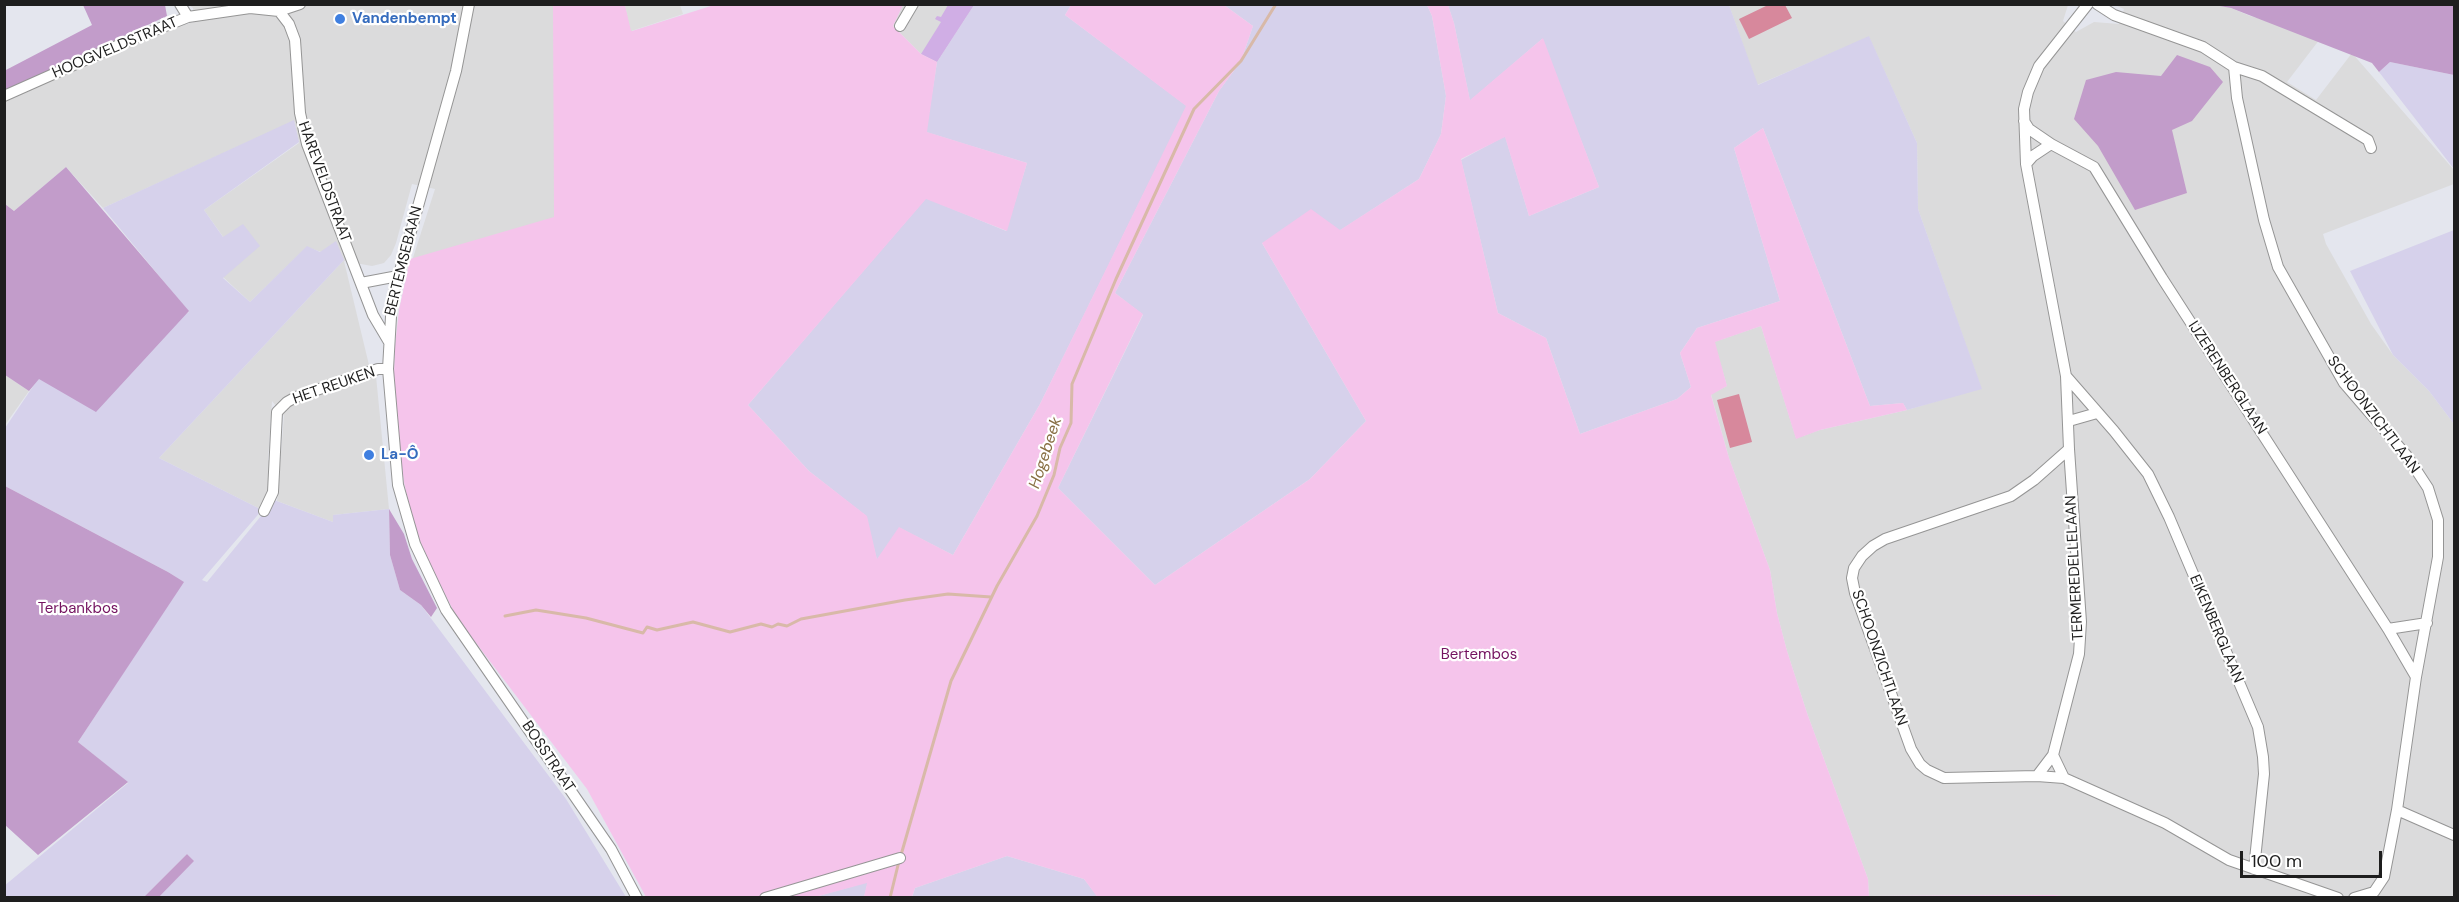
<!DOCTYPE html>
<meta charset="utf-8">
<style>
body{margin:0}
#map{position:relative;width:2459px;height:902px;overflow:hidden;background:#e4e6ee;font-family:"DM Sans",sans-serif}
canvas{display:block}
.frame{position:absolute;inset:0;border:6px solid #1e1e1e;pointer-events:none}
.scale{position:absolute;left:2240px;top:851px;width:142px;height:27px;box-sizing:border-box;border:3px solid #1e1e1e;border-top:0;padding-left:8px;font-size:18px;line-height:21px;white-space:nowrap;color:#1e1e1e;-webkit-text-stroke:4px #fff;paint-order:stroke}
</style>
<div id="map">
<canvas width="2459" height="902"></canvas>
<div class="frame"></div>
<div class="scale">100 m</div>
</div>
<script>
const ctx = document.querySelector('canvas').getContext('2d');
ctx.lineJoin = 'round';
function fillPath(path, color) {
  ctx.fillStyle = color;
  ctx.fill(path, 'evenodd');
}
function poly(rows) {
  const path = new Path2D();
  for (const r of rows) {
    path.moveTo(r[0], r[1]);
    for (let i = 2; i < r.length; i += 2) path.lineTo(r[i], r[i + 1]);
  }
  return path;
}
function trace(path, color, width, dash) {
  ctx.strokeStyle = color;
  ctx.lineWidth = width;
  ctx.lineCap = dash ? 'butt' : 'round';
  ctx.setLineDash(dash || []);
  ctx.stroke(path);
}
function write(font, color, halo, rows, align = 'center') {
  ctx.font = font + ' "DM Sans",sans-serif';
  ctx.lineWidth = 4.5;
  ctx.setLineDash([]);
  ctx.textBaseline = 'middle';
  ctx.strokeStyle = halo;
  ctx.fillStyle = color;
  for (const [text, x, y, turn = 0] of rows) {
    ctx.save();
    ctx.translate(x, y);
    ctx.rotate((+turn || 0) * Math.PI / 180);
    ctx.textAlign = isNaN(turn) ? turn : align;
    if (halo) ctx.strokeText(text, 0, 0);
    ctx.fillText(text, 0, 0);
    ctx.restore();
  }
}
const residential = poly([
 [189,5,565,5,571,241,411,264,435,189,412,184,396,243,391,255,384,263,372,266,344,261,369,365,372,378,376,376,389,509,333,515,333,522,277,501,284,416,272,401,268,460,271,462,269,492,262,510,159,458,344,260,307,247,250,302,223,277,224,238,204,210,299,143,294,121,103,208,66,167,14,211,5,204,4,98,167,29,194,22,193,8],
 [903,5,974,5,937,62,921,54,893,26],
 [1729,5,2068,5,2063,21,2076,32,2094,22,2119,24,2124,9,2115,5,2214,5,2231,8,2250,16,2323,35,2287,82,2316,100,2352,53,2454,170,2454,184,2323,234,2326,244,2371,324,2393,355,2429,391,2454,424,2454,897,2071,898,2054,895,1869,896,1868,879,1807,713,1787,651,1777,613,1770,570,1729,458,1711,394,1727,386,1714,342,1761,326,1796,438,1820,430,1907,410,1981,388,1918,209,1917,143,1869,37,1757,85],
 [5,375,29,391,5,425]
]);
const farmland = poly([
 [974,5,1071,5,1065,15,1187,106,1040,404,953,555,900,528,877,560,866,516,809,471,748,405,926,198,1006,231,1027,163,926,132,937,62],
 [1224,5,1427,5,1432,16,1446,96,1441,134,1419,179,1339,231,1262,243,1366,421,1310,479,1155,585,1058,488,1143,315,1115,293,1219,91,1241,61,1253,26],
 [1448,5,1729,5,1758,85,1869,36,1917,143,1918,209,1982,389,1907,410,1903,403,1870,406,1763,128,1734,148,1780,301,1697,328,1680,353,1691,387,1677,399,1580,434,1546,338,1498,313,1461,160,1505,136,1529,216,1599,187,1542,39,1470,101,1454,23],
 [2390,62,2454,75,2454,169,2379,72],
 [294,120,299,142,204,210,223,237,243,224,260,246,223,278,250,302,307,246,320,252,336,241,344,260,159,458,262,510,202,580,207,582,274,500,333,522,333,515,389,509,390,555,400,590,421,605,566,799,626,897,159,897,193,861,187,854,144,897,5,897,4,886,128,783,78,742,183,582,168,572,5,486,5,428,38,379,189,312,103,208],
 [2454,230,2454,229,2454,424,2429,391,2393,355,2350,271],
 [1007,856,1084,879,1098,897,912,898,915,888],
 [868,882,864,897,815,897]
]);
const grass = poly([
 [948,5,974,5,937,62,921,54,941,22,935,19,937,16,941,17]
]);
const forest = poly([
 [83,5,165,5,167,16,5,91,4,71,92,25],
 [2214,5,2454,5,2454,75,2390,62,2379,72,2372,63,2231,8],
 [2177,55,2210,67,2223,82,2192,121,2172,130,2187,193,2135,210,2098,146,2074,119,2086,80,2116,72,2161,76],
 [66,167,189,311,96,412,39,379,29,391,5,375,5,204,14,211],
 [5,486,168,572,184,582,78,742,128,782,38,855,5,825],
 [389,509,404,534,412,559,437,608,431,617,421,605,400,590,390,555],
 [187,854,194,861,159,897,144,897]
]);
const park = poly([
 [553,5,625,5,632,31,714,5,903,5,893,26,921,54,937,62,927,132,1027,163,1007,231,926,199,748,405,809,471,867,516,877,559,899,527,953,555,1040,404,1186,106,1065,15,1071,5,1224,5,1253,26,1241,61,1219,91,1115,293,1143,314,1058,488,1155,585,1310,479,1366,421,1262,243,1311,209,1340,230,1419,179,1441,134,1446,96,1432,16,1427,5,1448,5,1454,23,1470,100,1543,38,1599,187,1529,216,1505,137,1461,159,1498,313,1546,338,1580,434,1677,399,1691,387,1680,353,1697,328,1780,301,1734,148,1763,128,1870,406,1903,403,1907,410,1820,430,1796,439,1761,326,1715,342,1727,386,1711,395,1729,458,1770,570,1777,613,1787,651,1807,713,1868,879,1869,896,2054,895,2071,897,1098,898,1084,879,1007,856,915,888,912,897,864,897,867,883,815,897,646,897,587,789,457,618,425,554,412,520,404,482,393,401,395,346,399,310,410,259,554,217]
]);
const pitch = poly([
 [1768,5,1785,5,1792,18,1749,39,1739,19],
 [1739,394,1752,442,1730,448,1717,400]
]);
const parking = poly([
 [625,5,680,5,683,14,631,31]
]);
const stream = poly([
 [505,616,536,610,555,613,586,618,643,633,647,627,657,630,693,622,730,632,761,624,772,627,778,624,787,626,801,619,905,600,948,594,991,597],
 [901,855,951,681,997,586,1037,516,1054,475,1060,448,1071,423,1072,384,1116,279,1194,109,1241,61,1276,4],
 [890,898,899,861]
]);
const minor = poly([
 [180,4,188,17],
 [469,4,456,71,392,299,388,369,398,485,415,544,446,610,611,849,637,898],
 [2088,4,2039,66,2028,92,2024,109,2026,164,2066,376,2069,449,2034,480,2011,496,1885,539,1873,546,1862,556,1854,568,1852,578,1855,593,1911,749,1920,764,1927,770,1944,778,2037,776,2064,778,2165,823,2229,860,2338,898],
 [2097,4,2114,15,2203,47,2234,67,2262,76,2368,140,2371,148],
 [279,11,289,24,295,40,300,113,307,144,373,315,389,342],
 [900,26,913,4],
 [2234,67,2237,98,2264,220,2278,267,2344,383,2407,456,2428,488,2438,520,2438,557,2416,677,2397,810,2384,877,2374,892,2354,898],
 [4,96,130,40,188,17,250,8,279,11,300,4],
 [2024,121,2029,129,2051,144,2033,156,2026,164],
 [2051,144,2094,167,2162,278,2388,629],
 [361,283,398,276],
 [2066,376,2114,431,2148,474,2169,517,2258,727,2263,757,2264,774,2254,869],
 [2069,421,2097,413],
 [264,511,273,492,277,412,287,402,296,397,378,369,388,369],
 [2416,677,2388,629,2427,623],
 [2053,755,2064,778],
 [2037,776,2053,755,2079,654,2081,622,2069,449],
 [2397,810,2454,835],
 [765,898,900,858]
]);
const markers = [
 [340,19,6,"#3f7fe0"],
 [369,455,6,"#3f7fe0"]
];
const shopNames = [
 ["Vandenbempt",352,19],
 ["La-Ô",381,455]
];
const streetNames = [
 ["HOOGVELDSTRAAT",115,48,-23],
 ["HAREVELDSTRAAT",324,182,70],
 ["BERTEMSEBAAN",404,261,-76],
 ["IJZERENBERGLAAN",2227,378,57],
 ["HET REUKEN",334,386,-19],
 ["SCHOONZICHTLAAN",2373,415,53],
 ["TERMEREDELLELAAN",2075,568,-93],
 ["EIKENBERGLAAN",2216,629,67],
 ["SCHOONZICHTLAAN",1879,658,71],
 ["BOSSTRAAT",548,757,56]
];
const parkNames = [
 ["Terbankbos",78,609],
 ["Bertembos",1479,655]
];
const waterNames = [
 ["Hogebeek",1046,453,-72]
];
fillPath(residential, '#dbdbdc');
fillPath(farmland, '#d6d1eb');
fillPath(grass, '#d0aee5');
fillPath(forest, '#c29cca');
fillPath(park, '#f5c4eb');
fillPath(pitch, '#d7889c');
fillPath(parking, '#dedede');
trace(stream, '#d8b9a8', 3);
trace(minor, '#959595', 12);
trace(minor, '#fff', 10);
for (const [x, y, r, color] of markers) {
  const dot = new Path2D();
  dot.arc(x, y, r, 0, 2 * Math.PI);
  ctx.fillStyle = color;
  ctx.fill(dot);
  trace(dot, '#fff', 2);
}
write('bold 15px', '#366cbe', '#fff', shopNames, 'left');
write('15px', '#1e1e1e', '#fff', streetNames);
write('15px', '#741360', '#fff', parkNames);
write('italic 16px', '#886f44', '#fff', waterNames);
</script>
